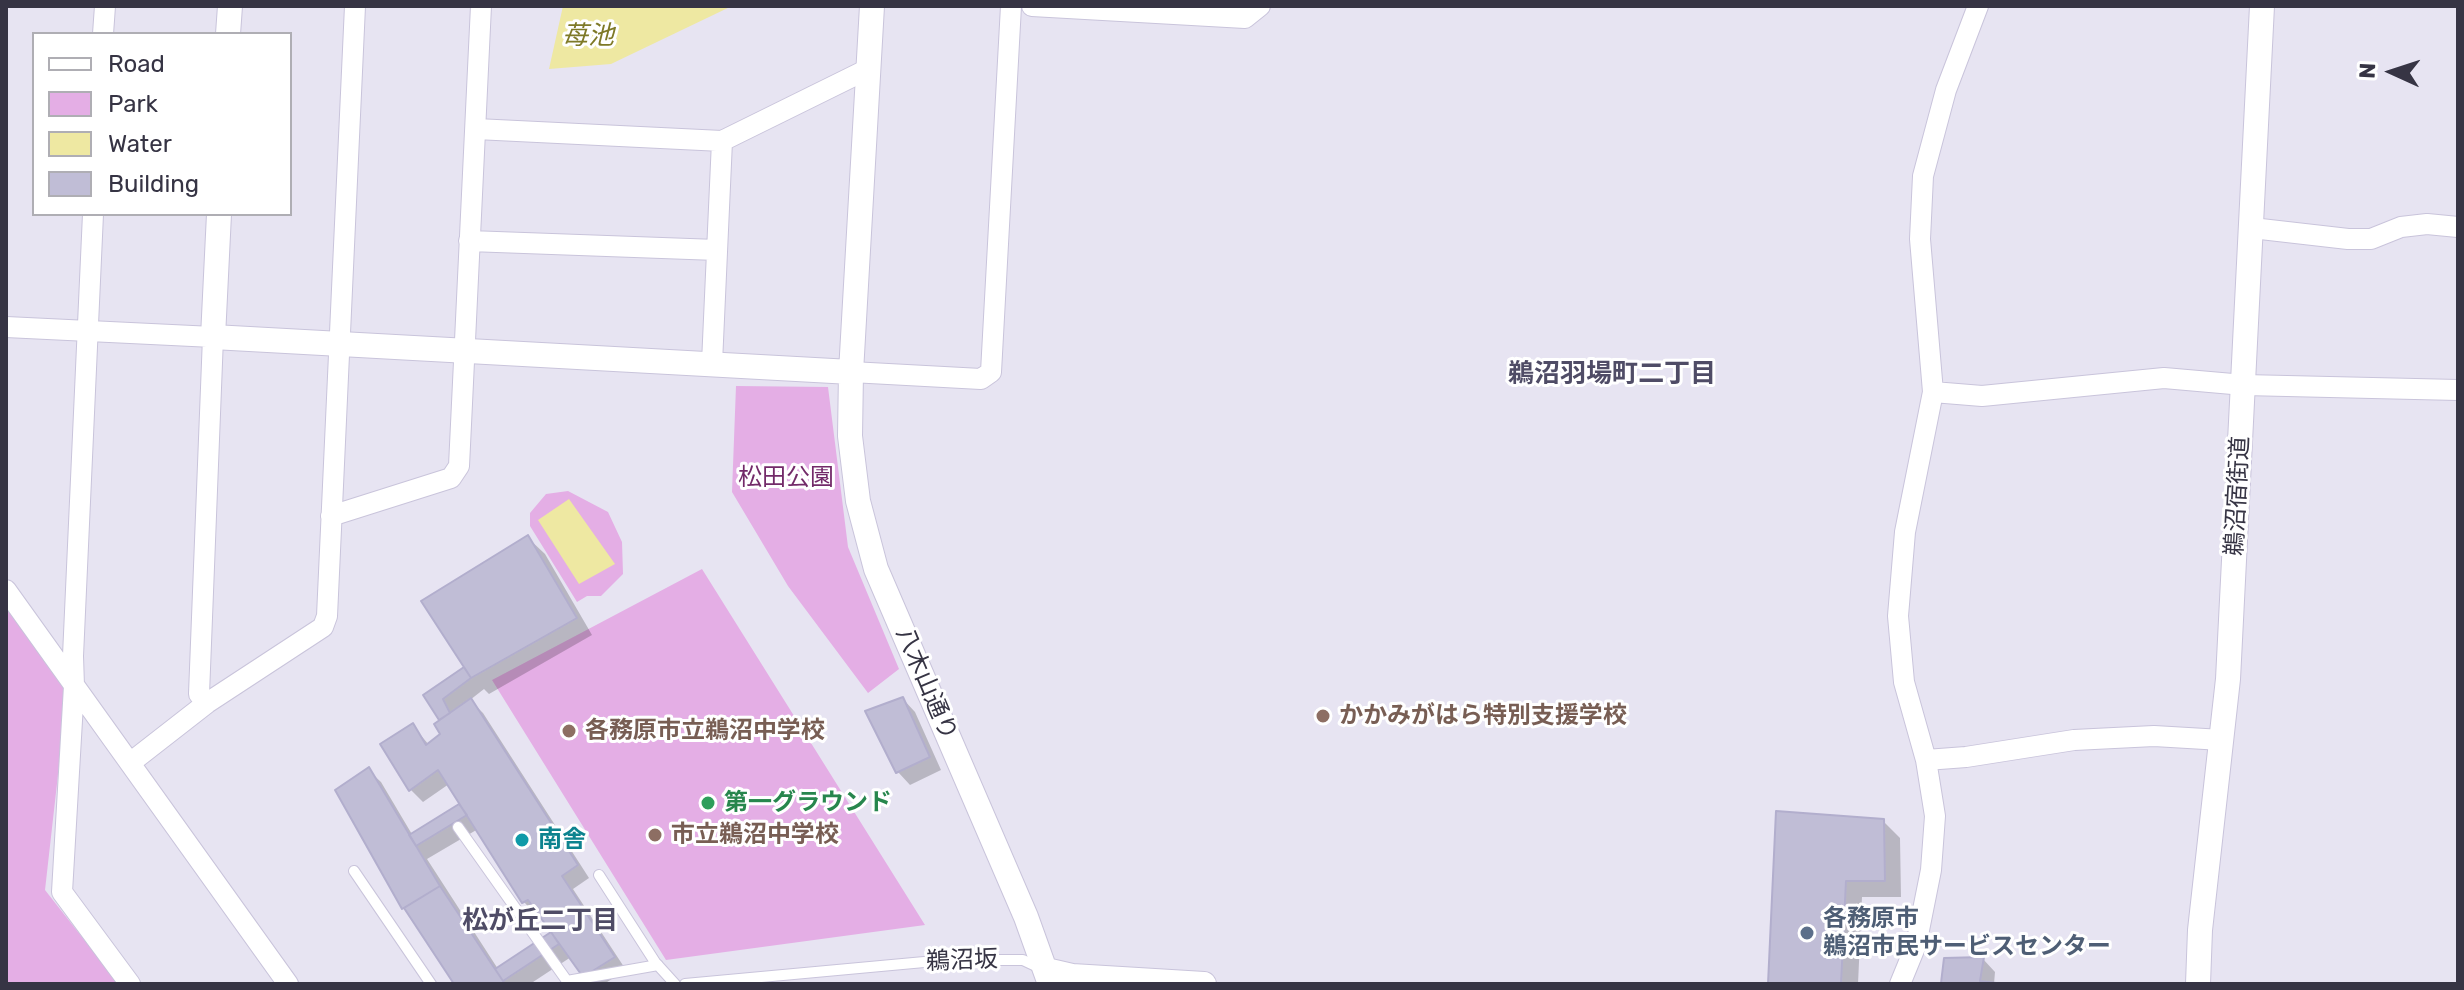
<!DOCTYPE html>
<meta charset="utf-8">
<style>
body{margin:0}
#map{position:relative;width:2464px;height:990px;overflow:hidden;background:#e7e4f2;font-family:Rubik,sans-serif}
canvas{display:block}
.frame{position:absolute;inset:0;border:8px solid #363444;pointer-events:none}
.legend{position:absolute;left:32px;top:32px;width:260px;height:184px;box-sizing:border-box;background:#fff;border:2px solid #afaeb4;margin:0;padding:10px 14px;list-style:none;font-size:24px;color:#363444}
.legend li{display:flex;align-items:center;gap:16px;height:40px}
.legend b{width:40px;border:2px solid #afaeb4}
.north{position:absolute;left:2352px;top:32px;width:80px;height:80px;-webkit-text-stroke:6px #fff;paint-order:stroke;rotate:273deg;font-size:22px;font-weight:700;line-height:32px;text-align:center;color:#363444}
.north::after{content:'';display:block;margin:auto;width:28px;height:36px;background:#363444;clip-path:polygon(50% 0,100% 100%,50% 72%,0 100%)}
</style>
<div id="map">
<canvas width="2464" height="990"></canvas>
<div class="frame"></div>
<ul class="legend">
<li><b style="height:10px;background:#fff"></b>Road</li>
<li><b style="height:22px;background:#e4aee5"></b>Park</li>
<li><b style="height:22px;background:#eee8a2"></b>Water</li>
<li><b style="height:22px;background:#c0bdd6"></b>Building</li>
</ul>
<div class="north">N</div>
</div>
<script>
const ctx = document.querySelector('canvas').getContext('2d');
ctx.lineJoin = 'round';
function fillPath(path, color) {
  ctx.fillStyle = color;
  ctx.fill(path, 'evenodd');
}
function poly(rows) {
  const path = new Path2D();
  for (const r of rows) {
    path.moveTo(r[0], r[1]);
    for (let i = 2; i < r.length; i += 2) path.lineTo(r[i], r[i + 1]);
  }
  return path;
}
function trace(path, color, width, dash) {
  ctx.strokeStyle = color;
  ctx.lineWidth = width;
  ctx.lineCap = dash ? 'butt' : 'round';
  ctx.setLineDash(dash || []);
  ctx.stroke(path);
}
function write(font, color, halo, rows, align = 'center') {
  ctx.font = font + ' Rubik,"Noto Sans JP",sans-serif';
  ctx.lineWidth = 6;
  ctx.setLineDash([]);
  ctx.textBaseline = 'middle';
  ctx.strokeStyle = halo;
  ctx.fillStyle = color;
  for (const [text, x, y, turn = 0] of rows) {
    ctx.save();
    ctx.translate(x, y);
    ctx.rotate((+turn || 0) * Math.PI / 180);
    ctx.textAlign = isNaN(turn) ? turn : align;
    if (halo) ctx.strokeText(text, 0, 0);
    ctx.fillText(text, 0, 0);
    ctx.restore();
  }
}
const green = poly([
 [736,386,828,387,848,547,899,669,868,693,788,586,732,492],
 [568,491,608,512,622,542,623,574,601,596,587,596,577,602,530,526,530,513,546,494],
 [702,569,925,925,666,960,492,680],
 [6,598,68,686,45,890,119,984,6,984]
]);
const water = poly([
 [563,6,732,6,611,64,549,69],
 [569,499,615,564,579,584,538,520]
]);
const shadow = poly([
 [528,538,545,554,592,635,489,694,484,689,470,700,483,713,589,878,573,889,626,970,604,984,592,984,571,957,530,984,457,984,414,918,403,908,368,770,381,782,413,836,462,804,449,784,423,802,411,790,413,726,429,745,443,735,441,721,426,695,466,668],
 [478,829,524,902,536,915,540,913,553,933,498,969,427,859],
 [903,699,915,712,941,770,910,785,898,772],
 [1883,821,1900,838,1901,897,1862,897,1858,984,1770,984],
 [1983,959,1995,972,1994,984,1996,984,1943,984]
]);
const building = poly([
 [528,535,577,618,471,678,421,601,528,535],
 [464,667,471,678,443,699,450,713,439,720,423,695,464,667],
 [903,697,930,757,896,773,865,711,903,697],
 [471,698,578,865,562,876,615,957,583,977,528,900,522,903,438,770,409,791,380,744,413,723,426,745,440,734,434,724,471,698],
 [369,767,440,886,402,909,335,790,369,767],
 [459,804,467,815,416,846,409,835,459,804],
 [1776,811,1884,819,1885,881,1846,881,1841,984,1768,984,1776,811],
 [440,886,495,969,505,984,454,984,404,908,440,886],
 [551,932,559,944,503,981,495,969,551,932],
 [1984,957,1980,981,2004,984,1936,984,1941,983,1944,958,1984,957]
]);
const service = poly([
 [458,827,567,981,658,965],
 [354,871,431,984],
 [599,875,655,962,675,984],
 [685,984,946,960,1023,960,1040,968]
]);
const minor = poly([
 [1032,6,1245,18,1260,6],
 [103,34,105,6],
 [476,129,722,141,712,363],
 [722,141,870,68],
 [93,214,73,656,74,686,62,892,130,984],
 [2252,228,2348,239,2371,239,2401,227,2427,224,2458,227],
 [469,241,717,250],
 [6,327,213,337,199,694,207,703],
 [851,372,981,379,991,372,1011,6],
 [1933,392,1982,396,2164,378,2244,385,2458,390],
 [331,516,451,478,459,466,481,6],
 [6,590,288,984],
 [1926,760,1966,757,2074,740,2154,736,2222,740],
 [130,763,207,703,323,627,327,616,355,6],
 [1900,984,1916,945,1931,870,1935,816,1926,760,1904,682,1898,616,1905,532,1933,392,1920,239,1923,176,1946,90,1978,6]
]);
const tertiary = poly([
 [872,6,851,372,850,436,858,501,876,569,1026,917,1050,984],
 [228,34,230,6],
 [219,214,213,337,851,372],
 [1046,970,1072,976,1204,984],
 [2198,984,2200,930,2228,679,2262,6]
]);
const markers = [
 [1323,716,8,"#8d6e63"],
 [569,731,8,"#8d6e63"],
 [708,803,8,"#2e9e5b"],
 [655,835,8,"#8d6e63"],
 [522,840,8,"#0f9aa8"],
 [1807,933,8,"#5c6f8a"]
];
const parkNames = [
 ["松田公園",786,478]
];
const streetNames = [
 ["鵜沼宿街道",2238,496,-87],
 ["八木山通り",926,684,67],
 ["鵜沼坂",962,961,-2]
];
const educationNames = [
 ["かかみがはら特別支援学校",1339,716],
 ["各務原市立鵜沼中学校",585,731],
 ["市立鵜沼中学校",671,835]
];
const leisureNames = [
 ["第一グラウンド",724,803]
];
const cultureNames = [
 ["南舎",538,840]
];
const serviceNames = [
 ["各務原市",1823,919],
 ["鵜沼市民サービスセンター",1823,947]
];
const waterNames = [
 ["苺池",588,36]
];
const neighbourhoodNames = [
 ["鵜沼羽場町二丁目",1612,374],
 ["松が丘二丁目",540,921]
];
fillPath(green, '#e4aee5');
fillPath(water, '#eee8a2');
fillPath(shadow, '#0003');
fillPath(building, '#c0bdd6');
trace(building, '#b2aecd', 2);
trace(service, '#c9c4db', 12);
trace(minor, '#c9c4db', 22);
trace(tertiary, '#c9c4db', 26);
trace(service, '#fff', 10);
trace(minor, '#fff', 20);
trace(tertiary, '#fff', 24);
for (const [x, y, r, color] of markers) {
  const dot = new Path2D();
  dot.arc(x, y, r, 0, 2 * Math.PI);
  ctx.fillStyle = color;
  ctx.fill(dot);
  trace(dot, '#fff', 3);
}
write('24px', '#732a69', '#fff', parkNames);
write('24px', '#363444', '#fff', streetNames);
write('bold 24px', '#785e54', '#fff', educationNames, 'left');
write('bold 24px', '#27864d', '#fff', leisureNames, 'left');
write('bold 24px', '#0d838f', '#fff', cultureNames, 'left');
write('bold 24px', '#4e5e75', '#fff', serviceNames, 'left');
write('italic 26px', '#7e7927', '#fff', waterNames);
write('bold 26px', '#4f4c66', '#fff', neighbourhoodNames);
</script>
